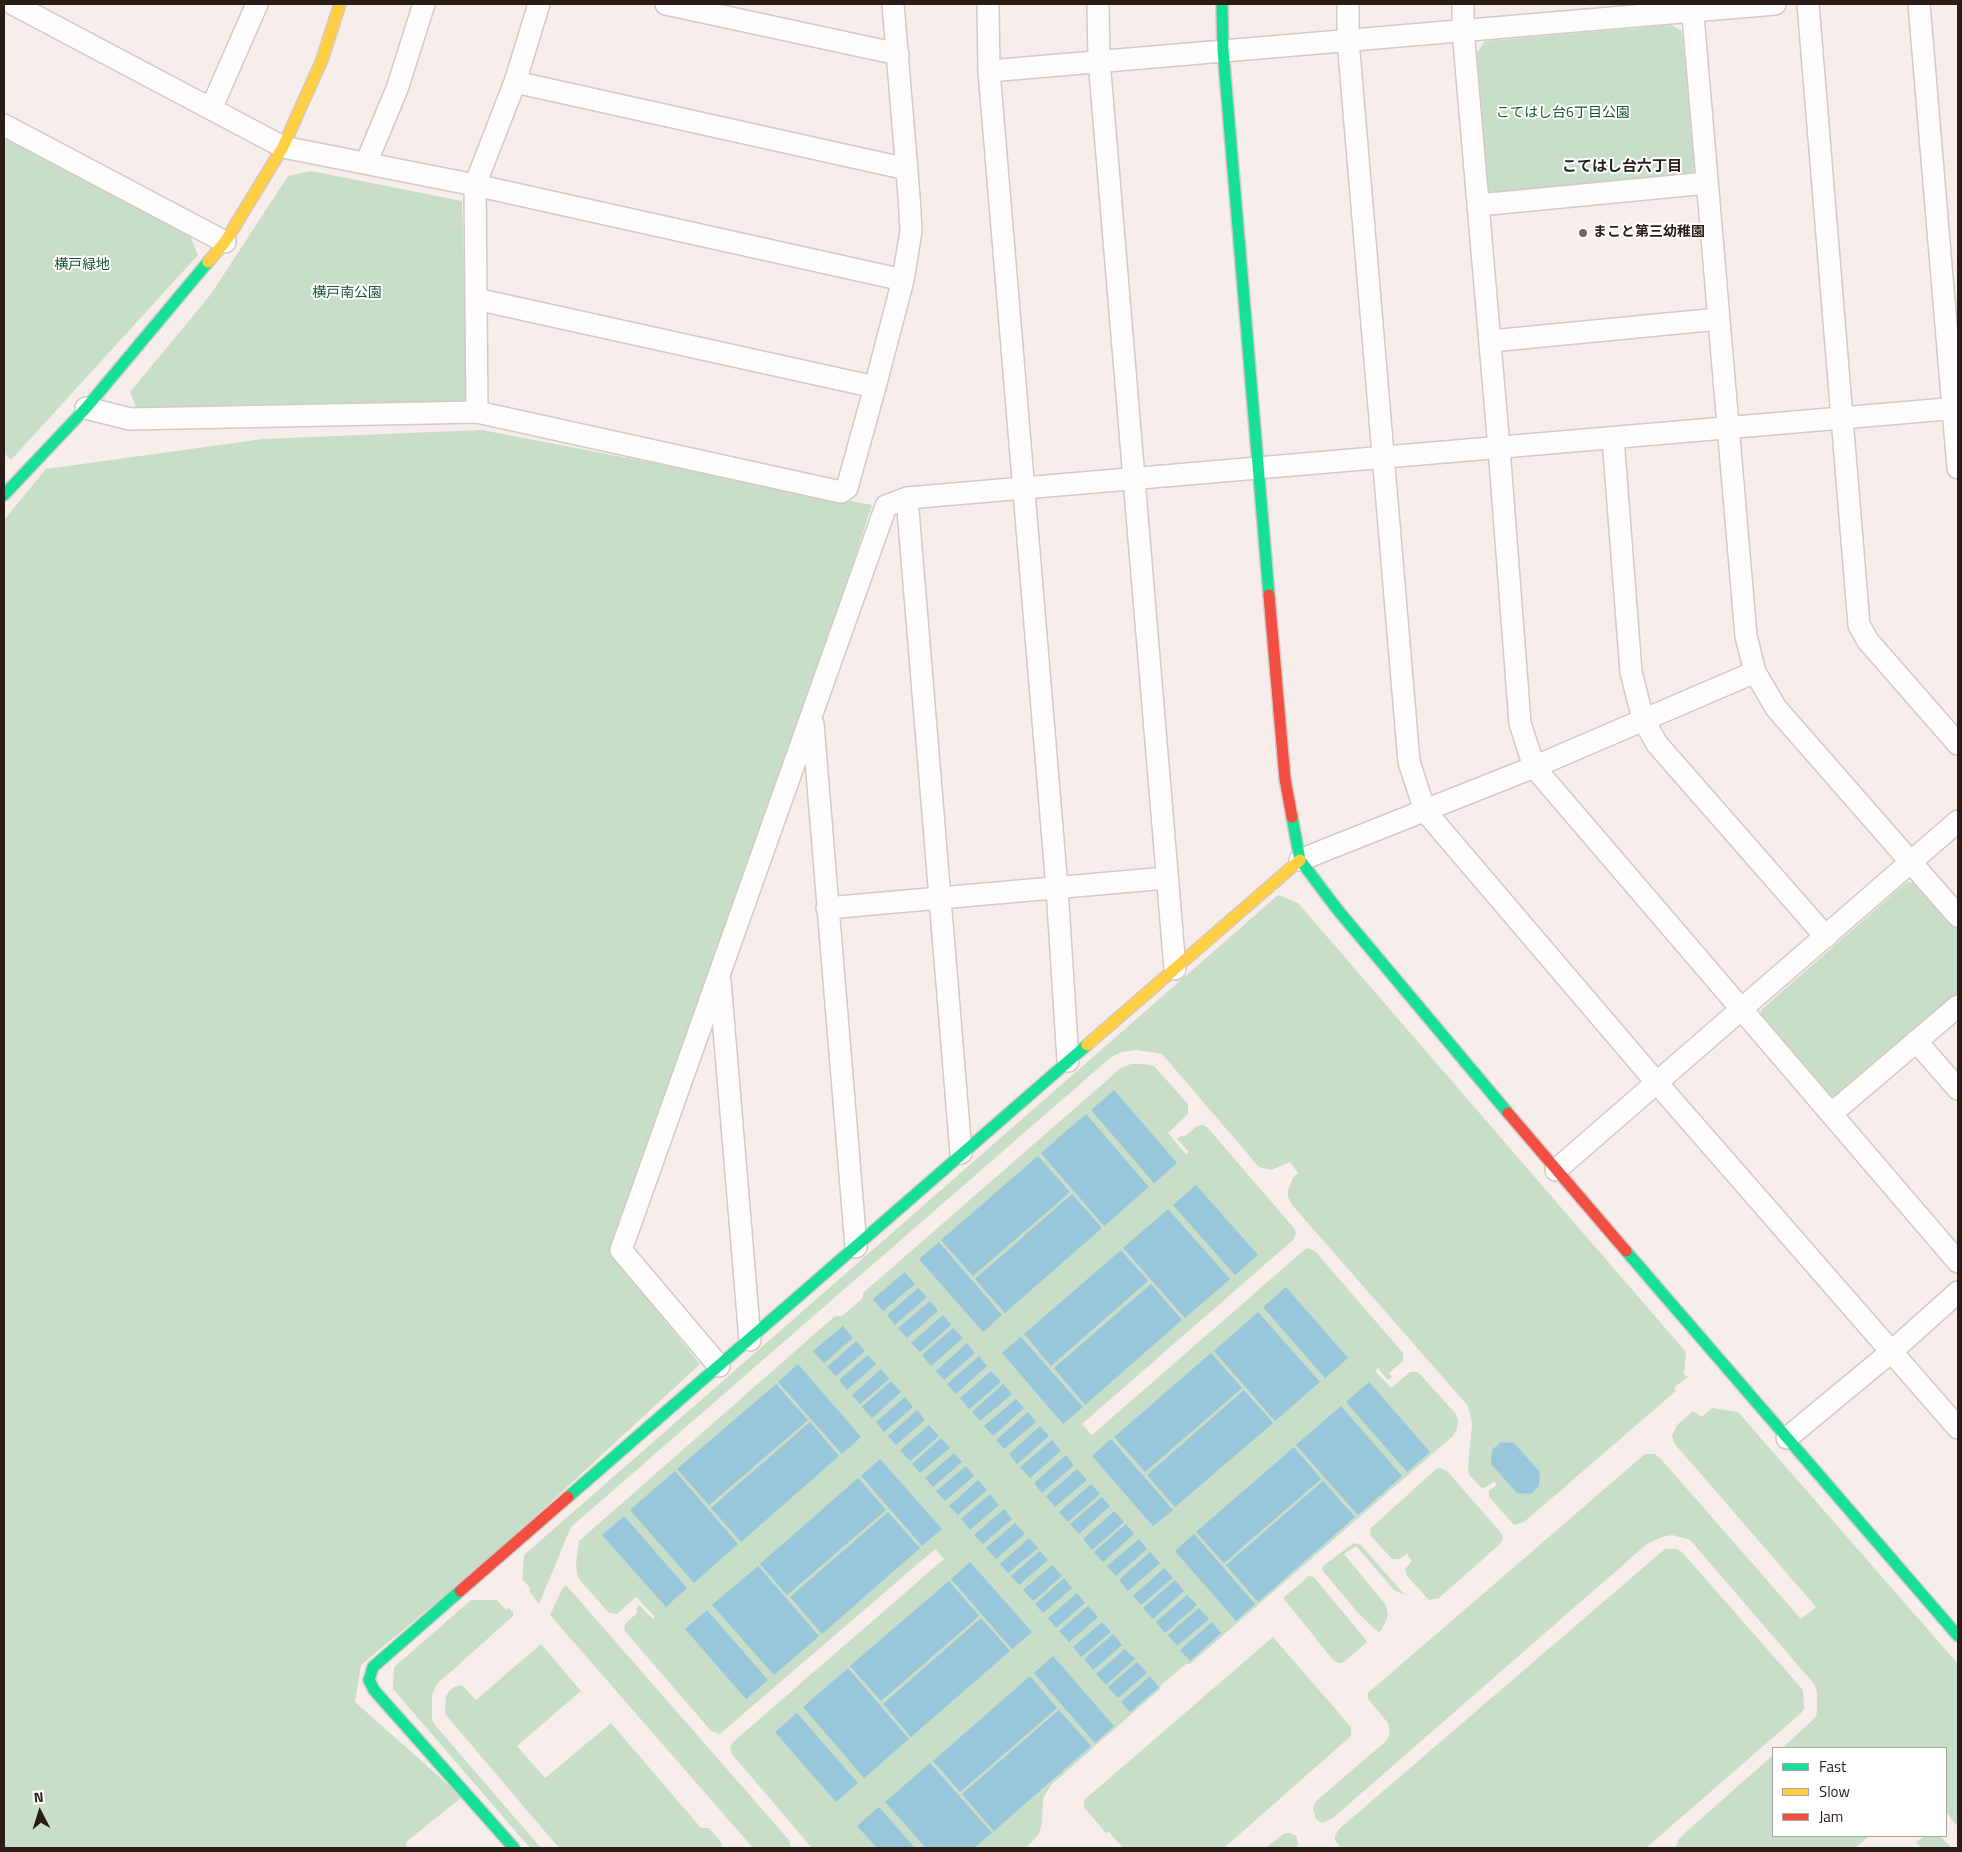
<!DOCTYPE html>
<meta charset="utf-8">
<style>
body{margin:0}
#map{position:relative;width:1962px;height:1852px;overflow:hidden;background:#f7eeeb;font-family:"Titillium Web",sans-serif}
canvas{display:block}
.frame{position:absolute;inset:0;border:5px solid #2a1c16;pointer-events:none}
.legend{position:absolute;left:1772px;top:1747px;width:175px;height:90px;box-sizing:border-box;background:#fff;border:1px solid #aaa4a2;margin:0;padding:6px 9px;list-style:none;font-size:15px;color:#2a1c16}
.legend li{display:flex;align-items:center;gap:10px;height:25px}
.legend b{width:25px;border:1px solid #aaa4a2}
.north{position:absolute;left:15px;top:1787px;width:50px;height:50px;-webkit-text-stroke:4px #fff;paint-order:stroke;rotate:355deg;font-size:14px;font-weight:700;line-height:20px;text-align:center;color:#2a1c16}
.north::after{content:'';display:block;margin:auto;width:18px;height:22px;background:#2a1c16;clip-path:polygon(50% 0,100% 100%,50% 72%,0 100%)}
</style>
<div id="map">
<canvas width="1962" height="1852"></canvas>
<div class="frame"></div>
<ul class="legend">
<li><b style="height:6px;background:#16e098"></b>Fast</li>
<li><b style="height:6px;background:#ffcf43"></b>Slow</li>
<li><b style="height:6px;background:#f24e42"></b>Jam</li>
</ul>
<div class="north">N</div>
</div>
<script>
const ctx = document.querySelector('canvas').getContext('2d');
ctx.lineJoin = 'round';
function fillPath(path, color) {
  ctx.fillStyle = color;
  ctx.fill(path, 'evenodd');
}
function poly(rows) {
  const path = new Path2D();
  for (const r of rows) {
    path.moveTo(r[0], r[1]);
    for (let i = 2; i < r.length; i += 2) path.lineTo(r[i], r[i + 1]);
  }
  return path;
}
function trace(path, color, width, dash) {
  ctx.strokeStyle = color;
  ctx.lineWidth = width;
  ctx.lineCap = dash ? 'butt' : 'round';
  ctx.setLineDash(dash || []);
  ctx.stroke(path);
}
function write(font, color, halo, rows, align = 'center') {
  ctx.font = font + ' "Titillium Web","Noto Sans JP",sans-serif';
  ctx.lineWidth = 4;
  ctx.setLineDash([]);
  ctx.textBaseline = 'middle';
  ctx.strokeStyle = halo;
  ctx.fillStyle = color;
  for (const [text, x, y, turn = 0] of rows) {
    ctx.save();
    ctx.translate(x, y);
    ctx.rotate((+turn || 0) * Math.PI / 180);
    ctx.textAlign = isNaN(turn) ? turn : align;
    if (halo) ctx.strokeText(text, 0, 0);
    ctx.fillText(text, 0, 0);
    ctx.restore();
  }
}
const green = poly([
 [1672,25,1682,31,1696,172,1690,181,1497,199,1485,192,1475,56,1485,41],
 [4,136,189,233,198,255,11,460,4,453],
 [311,171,462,201,468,406,137,410,130,392,211,294,288,176],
 [482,430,872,505,784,774,611,1254,700,1364,499,1550,361,1665,355,1702,462,1797,406,1842,407,1848,4,1848,4,520,46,469,263,439],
 [1907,882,1918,883,1958,930,1958,1002,1843,1100,1827,1099,1761,1023,1761,1010],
 [1278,895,1298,903,1686,1352,1684,1374,1689,1378,1686,1378,1674,1388,1676,1391,1524,1522,1514,1525,1489,1497,1489,1491,1497,1485,1494,1481,1486,1487,1482,1488,1469,1475,1468,1467,1472,1423,1468,1406,1292,1205,1288,1197,1288,1190,1293,1178,1298,1173,1290,1162,1271,1170,1259,1167,1162,1054,1137,1050,1121,1052,1110,1058,571,1527,539,1604,529,1591,531,1589,522,1579,524,1555],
 [1144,1064,1154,1066,1188,1104,1188,1114,1168,1133,1186,1154,1189,1152,1177,1139,1182,1135,1184,1137,1197,1126,1202,1125,1207,1127,1294,1228,1296,1233,1293,1240,1082,1424,1092,1435,1303,1251,1308,1248,1315,1251,1403,1353,1403,1361,1389,1373,1392,1377,1388,1380,1378,1368,1375,1371,1391,1388,1410,1372,1418,1372,1456,1414,1458,1420,1457,1429,1453,1436,1190,1664,1186,1664,1161,1685,1160,1689,1051,1785,1043,1798,1042,1822,1039,1834,1026,1848,812,1848,731,1753,730,1747,733,1742,944,1559,935,1549,720,1734,711,1731,624,1630,625,1624,638,1612,636,1609,639,1605,653,1619,655,1617,636,1597,617,1614,609,1613,578,1578,576,1564,579,1541,835,1316,842,1316,863,1298,863,1293,1121,1068,1131,1064],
 [1712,1408,1738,1412,1958,1664,1958,1827,1946,1812,1946,1748,1782,1748,1815,1718,1817,1712,1817,1692,1815,1685,1690,1540,1672,1535,1662,1537,1647,1544,1333,1818,1322,1823,1316,1819,1313,1808,1316,1801,1386,1741,1390,1734,1388,1723,1368,1699,1368,1693,1645,1454,1655,1454,1661,1459,1801,1619,1816,1607,1674,1443,1672,1436,1677,1425,1693,1411,1702,1417],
 [1440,1468,1447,1471,1502,1534,1503,1539,1500,1544,1439,1598,1429,1600,1407,1576,1405,1569,1412,1561,1407,1554,1399,1559,1392,1559,1371,1536,1370,1529,1436,1469],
 [1354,1543,1361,1545,1405,1595,1394,1590,1356,1546,1344,1554,1386,1605,1388,1615,1386,1621,1381,1631,1378,1632,1358,1613,1322,1570,1323,1566],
 [1665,1549,1677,1549,1682,1552,1803,1690,1804,1709,1800,1714,1646,1848,1341,1848,1335,1840,1335,1836,1339,1829],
 [1309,1576,1314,1577,1366,1640,1366,1643,1344,1662,1339,1663,1334,1661,1283,1598],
 [566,1585,789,1840,791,1848,753,1848,550,1615,562,1589],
 [471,1600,497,1600,506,1610,509,1608,513,1612,513,1616,437,1684,432,1695,432,1719,435,1725,541,1848,530,1848,393,1689,394,1667],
 [1273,1637,1351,1727,1351,1736,1224,1848,1123,1848,1109,1832,1106,1833,1084,1807,1084,1800],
 [541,1644,581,1691,517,1746,545,1778,611,1723,701,1828,709,1828,721,1842,722,1848,559,1848,445,1714,446,1696,450,1690,456,1686,462,1685,476,1700],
 [1773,1755,1773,1836,1869,1836,1855,1848,1676,1848,1678,1840,1686,1832],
 [1285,1833,1290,1833,1296,1836,1298,1842,1297,1848,1265,1848],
 [1925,1836,1941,1837,1952,1848,1921,1848,1916,1842]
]);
const water = poly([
 [1114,1090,1177,1163,1154,1183,1091,1110],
 [1086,1114,1149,1187,1104,1226,1041,1153],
 [1038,1156,1070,1192,973,1276,941,1240],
 [1196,1185,1258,1255,1235,1275,1173,1205],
 [1072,1194,1102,1228,1005,1313,975,1279],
 [1168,1209,1230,1279,1185,1318,1123,1248],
 [939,1242,1002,1315,983,1332,919,1259],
 [1121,1250,1148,1281,1051,1366,1024,1334],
 [905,1272,915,1284,883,1311,873,1299],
 [1151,1284,1182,1320,1085,1405,1054,1368],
 [1286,1287,1348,1358,1325,1378,1263,1307],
 [918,1288,927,1297,895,1325,887,1315],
 [930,1301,938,1311,907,1338,898,1328],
 [1258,1312,1320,1382,1275,1421,1214,1351],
 [943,1315,951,1325,920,1352,911,1343],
 [843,1326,853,1338,824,1363,813,1351],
 [953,1328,963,1338,931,1366,922,1355],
 [1021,1337,1083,1407,1063,1424,1002,1353],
 [856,1341,865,1351,836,1376,827,1367],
 [967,1343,975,1353,944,1380,936,1371],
 [1211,1353,1242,1388,1145,1472,1114,1437],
 [868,1355,876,1364,847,1390,839,1380],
 [979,1356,987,1366,956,1394,947,1384],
 [798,1364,861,1437,842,1454,778,1382],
 [881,1369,889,1379,860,1404,852,1395],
 [991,1371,1001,1382,969,1409,960,1398],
 [891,1381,901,1392,872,1418,862,1407],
 [1369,1382,1430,1452,1407,1472,1346,1402],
 [776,1384,808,1420,709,1505,677,1469],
 [1003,1384,1012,1394,980,1421,972,1412],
 [1244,1390,1273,1423,1175,1507,1147,1475],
 [905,1397,913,1407,884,1432,876,1422],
 [1016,1399,1024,1408,993,1436,984,1426],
 [1341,1406,1402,1476,1358,1515,1296,1445],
 [917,1410,925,1420,896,1445,888,1436],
 [1028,1412,1036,1422,1004,1449,996,1440],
 [810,1422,839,1456,741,1542,711,1508],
 [929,1425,939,1436,910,1461,900,1450],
 [1040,1426,1049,1436,1017,1464,1009,1454],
 [941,1438,950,1448,920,1473,912,1464],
 [1111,1439,1173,1510,1153,1526,1092,1456],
 [1052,1440,1061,1451,1030,1478,1020,1467],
 [1501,1442,1514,1443,1540,1472,1539,1486,1531,1494,1517,1493,1491,1464,1492,1450],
 [1294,1447,1321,1479,1224,1563,1196,1532],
 [954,1453,962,1462,933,1487,925,1478],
 [1066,1455,1074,1465,1042,1493,1034,1483],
 [880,1459,942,1529,922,1546,861,1476],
 [966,1466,974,1476,945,1501,936,1491],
 [1077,1469,1087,1480,1055,1507,1046,1496],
 [675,1471,738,1544,694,1583,630,1510],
 [858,1478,886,1510,787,1595,760,1564],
 [978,1480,987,1490,958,1515,949,1506],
 [1323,1481,1355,1517,1258,1602,1226,1565],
 [1091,1484,1100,1494,1068,1522,1059,1512],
 [990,1494,999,1505,970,1530,961,1519],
 [1102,1497,1110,1506,1079,1534,1070,1524],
 [1004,1509,1012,1519,983,1544,974,1535],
 [1114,1511,1124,1522,1092,1550,1083,1539],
 [888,1512,920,1548,822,1634,790,1597],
 [624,1516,687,1588,666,1607,602,1535],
 [1015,1523,1025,1534,996,1559,986,1548],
 [1126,1524,1134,1534,1103,1562,1094,1552],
 [1194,1534,1255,1604,1236,1621,1175,1551],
 [1029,1538,1038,1548,1008,1573,1000,1564],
 [1139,1539,1147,1549,1116,1576,1107,1566],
 [1040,1551,1048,1560,1019,1585,1011,1576],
 [1150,1552,1160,1563,1128,1591,1119,1580],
 [970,1562,1032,1632,1012,1649,951,1579],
 [1052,1565,1062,1576,1033,1601,1023,1590],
 [758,1566,819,1636,774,1675,712,1605],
 [1164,1568,1173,1578,1141,1605,1133,1596],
 [1064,1578,1072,1588,1043,1613,1035,1604],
 [1175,1580,1184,1591,1153,1619,1143,1608],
 [949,1581,979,1616,881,1701,850,1666],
 [1077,1593,1085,1603,1056,1628,1048,1618],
 [1187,1595,1197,1605,1165,1633,1156,1622],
 [1088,1606,1098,1617,1069,1642,1059,1631],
 [1199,1608,1209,1619,1177,1646,1168,1635],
 [707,1610,768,1680,746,1699,685,1629],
 [981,1618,1010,1651,911,1737,883,1704],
 [1102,1622,1111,1632,1081,1657,1073,1647],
 [1212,1622,1221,1633,1190,1661,1180,1650],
 [1113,1634,1122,1645,1093,1670,1084,1659],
 [1125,1649,1135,1659,1106,1685,1096,1674],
 [1053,1656,1114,1726,1095,1743,1034,1673],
 [1137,1662,1147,1673,1118,1698,1108,1687],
 [848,1668,909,1739,864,1778,803,1707],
 [1030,1676,1057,1708,960,1792,933,1761],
 [1150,1676,1159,1687,1130,1712,1121,1702],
 [1059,1710,1091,1746,994,1831,962,1794],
 [797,1713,858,1783,836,1802,775,1732],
 [930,1763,992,1833,974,1848,926,1848,885,1802],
 [879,1807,915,1848,877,1848,857,1826]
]);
const street = poly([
 [13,4,283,147,475,185,903,280],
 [539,4,515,82,475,185,477,412,841,492,847,488,875,387,903,280,911,231,909,196,893,4],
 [666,4,898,54],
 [988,4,989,71,1057,888,1068,1061],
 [1098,4,1099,60,1175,969],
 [1348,4,1348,40,1409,762,1425,811,1657,1083,1958,1428],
 [1463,4,1463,30,1499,448,1520,723,1534,767,1958,1262],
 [1692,4,1746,636,1755,672,1776,708,1958,916],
 [1808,4,1859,625,1868,641,1958,744],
 [1919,4,1958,468],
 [989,71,1775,4],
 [515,82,907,169],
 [211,109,257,4],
 [4,125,225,242],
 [366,163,397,89,424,4],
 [1479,205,1707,183],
 [476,299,875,387],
 [1491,341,1719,319],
 [86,408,130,419,477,412],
 [1613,438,1631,672,1643,719,1657,744,1826,937],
 [907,498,961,1153],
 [813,724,856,1247],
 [1300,860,1534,767,1755,672],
 [827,908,1166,878],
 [720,981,750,1340],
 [1916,1041,1958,1089],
 [1831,1114,1958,1006],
 [1556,1170,1958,821],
 [719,1366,621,1250,886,506,907,498,1958,408],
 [1787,1438,1891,1352,1958,1292]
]);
const fast = poly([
 [1222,4,1223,50,1269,595],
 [4,495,86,408,208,262],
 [1292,817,1300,860,1337,909,1508,1113],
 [1626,1251,1958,1636],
 [568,1497,1087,1045],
 [460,1591,373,1667,369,1680,374,1690,514,1848]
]);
const slow = poly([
 [208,262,225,242,283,147,322,60,340,4],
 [1087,1045,1300,860]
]);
const jam = poly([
 [1269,595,1285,779,1292,817],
 [1508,1113,1626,1251],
 [460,1591,568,1497]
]);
const markers = [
 [1583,233,5,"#726661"]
];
const parkNames = [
 ["こてはし台6丁目公園",1563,114],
 ["横戸緑地",82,266],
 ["横戸南公園",347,294]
];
const poiNames = [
 ["まこと第三幼稚園",1593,233]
];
const neighbourhoodNames = [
 ["こてはし台六丁目",1622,167]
];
fillPath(green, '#c8dec8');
fillPath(water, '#98c7dc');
trace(street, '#d4c9c5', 24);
trace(fast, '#d4c9c5', 14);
trace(slow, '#d4c9c5', 14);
trace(jam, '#d4c9c5', 14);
trace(street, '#fefcfc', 21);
trace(fast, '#16e098', 11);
trace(slow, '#ffcf43', 11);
trace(jam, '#f24e42', 11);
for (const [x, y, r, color] of markers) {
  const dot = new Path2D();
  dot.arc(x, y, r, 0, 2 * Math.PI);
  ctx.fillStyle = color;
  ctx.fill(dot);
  trace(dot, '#fff', 2);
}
write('14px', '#18562e', '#fff', parkNames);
write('bold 14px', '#2a1c16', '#fff', poiNames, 'left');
write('bold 15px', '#2a1c16', '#fff', neighbourhoodNames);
</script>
